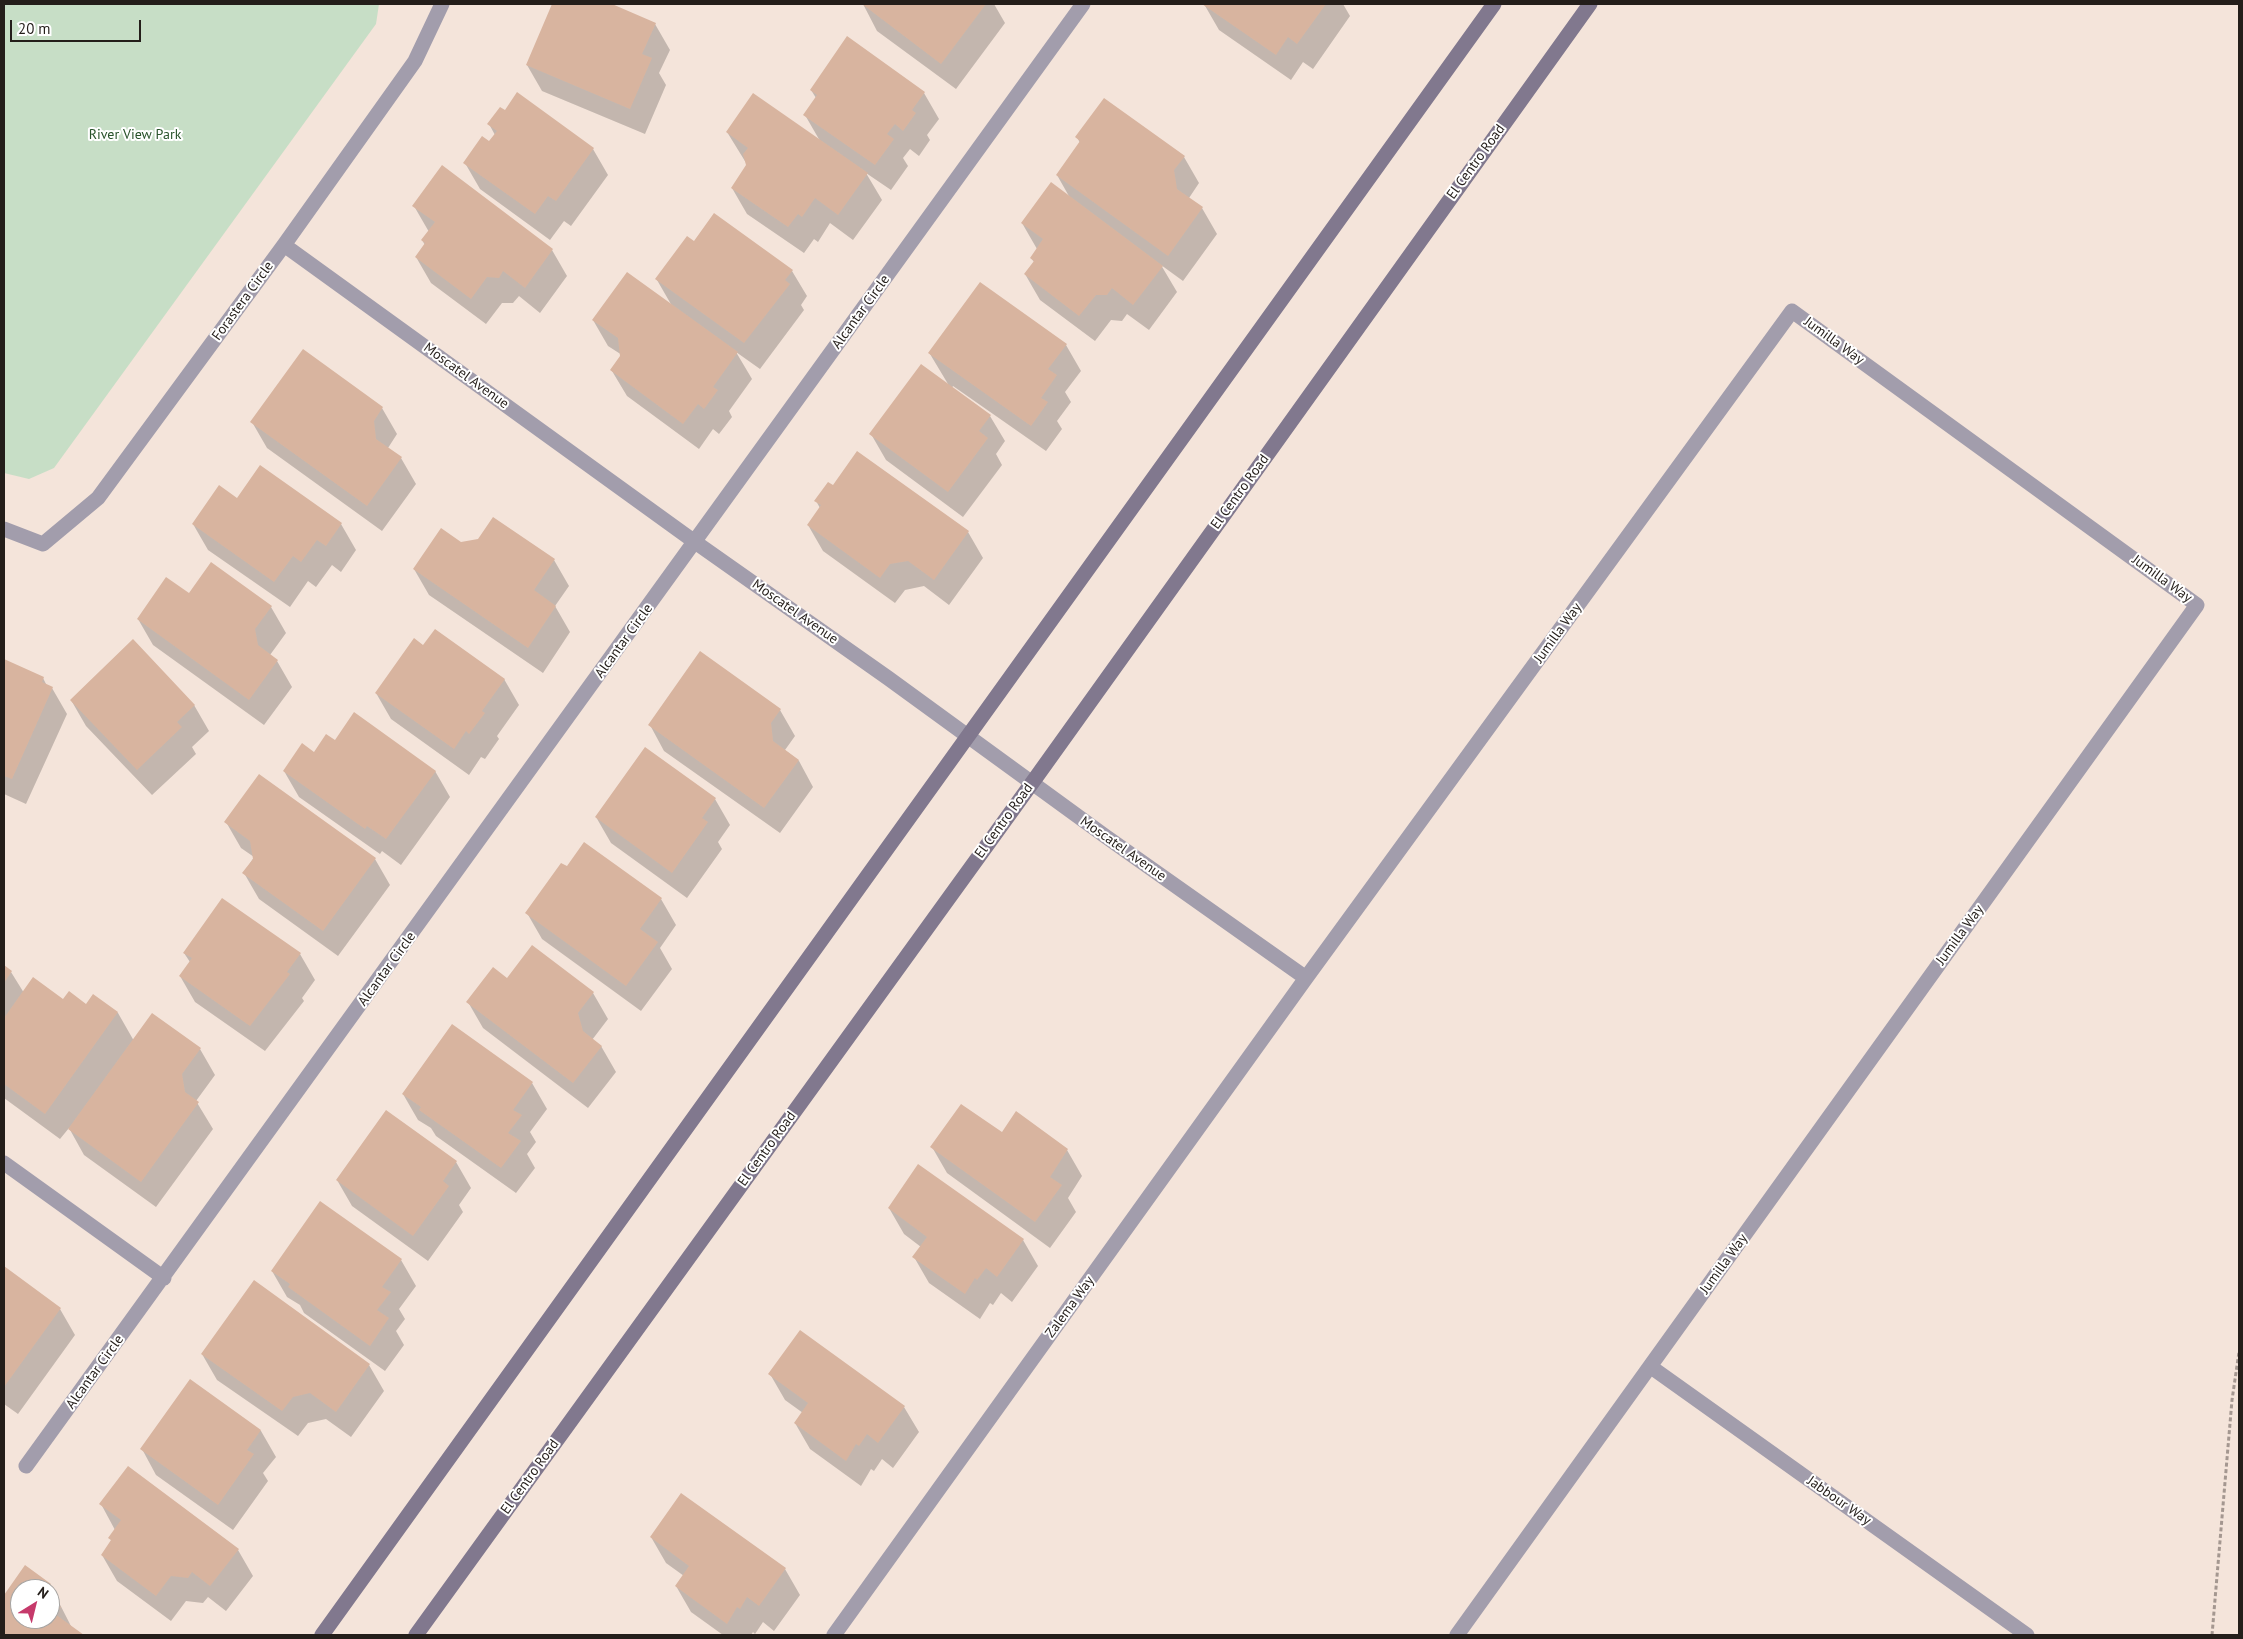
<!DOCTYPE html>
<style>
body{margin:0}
#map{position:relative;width:2243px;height:1639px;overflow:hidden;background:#f4e4da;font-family:"PT Sans",sans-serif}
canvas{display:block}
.frame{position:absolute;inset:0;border:5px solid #241e1a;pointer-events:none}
.north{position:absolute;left:10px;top:1579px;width:50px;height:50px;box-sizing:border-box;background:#fff;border:1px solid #a7a5a3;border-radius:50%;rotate:36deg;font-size:14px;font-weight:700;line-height:20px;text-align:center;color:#241e1a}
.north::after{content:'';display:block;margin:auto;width:18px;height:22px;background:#c63a6b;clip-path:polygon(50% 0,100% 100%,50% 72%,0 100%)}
.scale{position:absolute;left:10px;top:20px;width:131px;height:22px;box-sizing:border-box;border:2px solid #241e1a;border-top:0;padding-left:6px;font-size:15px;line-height:18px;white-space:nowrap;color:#241e1a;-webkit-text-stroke:4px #fff;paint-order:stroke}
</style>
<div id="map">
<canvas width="2243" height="1639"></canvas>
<div class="frame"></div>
<div class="north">N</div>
<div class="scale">20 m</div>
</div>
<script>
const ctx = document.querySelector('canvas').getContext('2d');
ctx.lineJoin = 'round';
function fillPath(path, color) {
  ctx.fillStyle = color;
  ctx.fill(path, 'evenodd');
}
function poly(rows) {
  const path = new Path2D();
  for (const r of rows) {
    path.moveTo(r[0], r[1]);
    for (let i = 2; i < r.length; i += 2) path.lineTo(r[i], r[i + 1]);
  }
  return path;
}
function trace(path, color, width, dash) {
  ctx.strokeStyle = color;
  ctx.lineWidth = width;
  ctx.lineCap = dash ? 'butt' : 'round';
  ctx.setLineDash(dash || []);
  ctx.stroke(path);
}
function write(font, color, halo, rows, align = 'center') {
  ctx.font = font + ' "PT Sans",sans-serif';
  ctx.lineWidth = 4;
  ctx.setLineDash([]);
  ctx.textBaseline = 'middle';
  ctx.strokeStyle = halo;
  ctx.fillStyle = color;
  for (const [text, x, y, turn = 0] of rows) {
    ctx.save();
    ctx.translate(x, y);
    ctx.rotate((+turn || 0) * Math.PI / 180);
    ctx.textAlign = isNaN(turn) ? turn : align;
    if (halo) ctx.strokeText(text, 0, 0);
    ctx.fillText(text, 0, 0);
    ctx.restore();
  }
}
const green = poly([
 [4,4,379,4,376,24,54,468,29,479,4,473]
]);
const shadow = poly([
 [553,4,608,4,655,24,670,50,659,73,666,85,645,134,542,91,527,65],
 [863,4,994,4,1005,23,956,89,877,31],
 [1204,4,1343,4,1350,16,1313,69,1303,62,1291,80,1219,30],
 [811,90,924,93,939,119,927,135,930,140,919,156,910,149,903,158,908,166,891,190,866,173,882,200,853,240,830,223,818,242,814,239,804,253,747,214,732,188,748,166,727,132,820,141,805,115,816,98],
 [489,124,593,149,608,175,571,226,564,221,550,240,480,189,465,163,490,143,495,135],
 [1077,137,1184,157,1199,183,1189,198,1202,208,1217,234,1183,281,1161,265,1177,292,1149,330,1127,314,1122,321,1111,320,1095,341,1040,300,1025,274,1034,262,1031,258,1037,249,1022,223,1070,198,1057,175,1080,143],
 [414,206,552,250,567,276,540,313,519,296,513,303,502,303,486,324,431,283,416,257,425,245,422,240,429,232],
 [694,243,792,271,807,296,801,305,804,310,760,369,736,352,752,379,729,411,732,417,719,434,713,429,699,449,627,396,612,371,622,355,608,346,593,320,672,306,657,280],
 [1066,345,1081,371,1065,392,1071,402,1057,421,1062,429,1046,451,953,386,952,388,990,416,1005,441,996,454,1002,465,963,517,886,460,871,434,948,384,930,354],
 [382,408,397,434,388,448,401,458,416,484,382,531,267,448,252,422],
 [237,500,341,524,356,550,341,572,332,565,316,587,308,581,290,607,208,550,193,524],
 [816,501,968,532,983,558,949,605,924,586,905,590,895,603,823,551,808,525,820,508],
 [461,543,554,560,569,586,555,606,570,632,543,673,429,595,414,569],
 [271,607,286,633,270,655,277,661,292,687,264,725,153,645,138,619],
 [424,647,504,679,519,705,497,736,499,739,485,759,481,757,469,775,391,719,376,693],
 [4,661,43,678,47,686,52,688,67,714,26,804,4,794],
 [71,700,194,705,209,731,192,747,196,754,152,795,86,726],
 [780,710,795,736,785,750,799,761,813,787,780,833,664,751,650,725],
 [335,742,435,771,450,797,401,865,382,851,380,854,299,797,284,771],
 [715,799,730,825,718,842,722,849,687,898,611,843,596,817],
 [226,822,375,859,390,885,338,956,259,899,244,873,254,857,241,848],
 [661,899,676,925,660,948,672,969,641,1011,542,939,527,913],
 [184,953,300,954,315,980,302,998,304,1001,265,1051,195,1002,180,976,190,962],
 [4,967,11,972,24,993,86,1005,93,995,118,1013,134,1041,200,1049,215,1075,196,1101,213,1129,156,1207,84,1155,69,1128,60,1139,4,1098],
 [507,980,593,993,608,1019,592,1040,601,1046,616,1072,588,1108,483,1028,468,1002],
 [532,1083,547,1109,530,1132,536,1142,527,1154,535,1168,516,1193,436,1136,431,1128,418,1120,403,1094],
 [1002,1134,1067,1150,1082,1176,1068,1198,1076,1212,1050,1248,947,1173,932,1147],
 [456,1162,471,1188,459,1205,463,1212,428,1261,352,1206,337,1180],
 [889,1208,1023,1240,1038,1266,1012,1302,1001,1293,993,1305,990,1303,980,1319,929,1283,914,1257,921,1247,904,1234],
 [401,1260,416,1286,399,1309,405,1319,396,1331,404,1345,385,1371,304,1313,300,1305,287,1297,272,1271],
 [4,1268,60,1309,75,1335,18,1414,4,1404],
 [202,1354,369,1365,384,1391,351,1437,326,1419,308,1423,298,1436,217,1380],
 [770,1374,904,1407,919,1432,893,1468,882,1459,874,1471,871,1469,861,1486,810,1449,795,1423,803,1413,785,1400],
 [190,1381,261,1431,276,1457,263,1473,268,1481,233,1530,156,1475,142,1449],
 [101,1504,238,1550,253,1576,226,1611,208,1597,203,1603,186,1601,171,1621,117,1581,102,1555,112,1542,110,1538,115,1530],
 [651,1537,785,1569,800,1595,774,1631,763,1622,755,1634,753,1632,751,1635,723,1635,691,1612,676,1586,684,1576,666,1563],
 [26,1567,50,1585,72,1628,82,1635,4,1635,4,1597],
 [20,1589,50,1589,50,1619,20,1619]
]);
const building = poly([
 [552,4,612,4,656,23,642,54,652,58,630,109,526,65],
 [862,4,986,4,941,64],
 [1202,4,1326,4,1297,44,1288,37,1276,55],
 [847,36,925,92,912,110,916,113,903,131,895,124,887,134,894,139,875,165,803,115,817,95,810,90],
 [517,92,594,148,556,201,548,196,535,214,463,163,482,136,489,141,497,131,487,124,500,107,505,110],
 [753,93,868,173,838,215,815,198,802,217,798,214,788,227,731,188,746,165,743,154,748,148,726,132],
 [1104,98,1185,156,1174,170,1177,189,1203,207,1168,256,1056,175,1080,141,1075,137],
 [442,165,553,249,525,288,503,271,499,278,487,277,471,299,415,257,425,243,421,240,435,222,412,206],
 [1051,182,1163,266,1133,305,1112,288,1107,295,1096,295,1079,316,1024,274,1034,261,1030,258,1043,239,1021,223],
 [714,213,793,270,785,280,790,284,744,343,655,279,687,236,694,241],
 [627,272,738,352,713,387,718,390,704,409,698,404,683,424,610,370,620,356,618,338,592,320],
 [980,282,1067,344,1048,369,1057,375,1041,398,1048,402,1031,426,928,353],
 [303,349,383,407,374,421,376,439,402,457,367,506,250,422],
 [921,364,991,415,979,431,988,438,948,492,869,434],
 [857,451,969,531,934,580,908,561,890,564,880,578,807,525,821,505,814,501,828,482,833,485],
 [260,465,342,523,326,546,317,540,301,562,293,556,274,582,192,524,219,485,237,498],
 [493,517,555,559,534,590,556,606,528,648,413,569,441,528,461,542,478,539],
 [211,562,272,606,255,629,258,645,278,660,249,700,137,619,166,577,189,593],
 [435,629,505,679,482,711,485,713,469,734,466,731,454,749,375,693,414,638,423,645],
 [133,639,195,705,177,722,182,727,137,770,70,700],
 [700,651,781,709,771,723,773,741,799,760,764,808,648,725],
 [4,659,44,677,42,682,53,687,12,779,4,776],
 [354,712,436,771,386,839,367,826,365,829,283,771,302,743,314,752,326,734,335,740],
 [645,747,716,798,702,818,708,822,672,873,595,817],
 [259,774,376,858,323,931,242,873,253,859,250,841,224,822],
 [584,842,662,898,640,929,658,942,626,986,525,913,561,863,567,866],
 [222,898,301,953,287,972,290,974,250,1026,179,976,192,958,183,953],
 [532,945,594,992,578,1013,583,1031,602,1046,573,1083,466,1002,493,967,507,978],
 [4,965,12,971,4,983],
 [33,977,63,999,69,991,86,1004,93,994,118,1012,45,1114,4,1084,4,1018],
 [152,1013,201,1048,182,1074,185,1092,199,1102,141,1182,68,1129],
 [452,1024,533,1082,513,1110,522,1115,508,1133,521,1141,501,1168,419,1110,421,1107,402,1094],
 [961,1104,1002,1132,1016,1111,1068,1149,1050,1177,1062,1185,1035,1222,930,1147],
 [386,1110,457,1161,443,1181,449,1186,413,1236,336,1180],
 [918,1164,1024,1239,997,1277,986,1268,977,1280,975,1278,965,1294,912,1257,927,1237,888,1208],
 [320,1201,402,1259,382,1287,391,1292,377,1310,389,1318,370,1346,288,1287,290,1284,271,1271],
 [4,1266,61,1308,4,1387],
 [254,1280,370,1364,336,1412,310,1393,293,1397,282,1411,201,1354],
 [800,1330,905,1406,878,1443,867,1434,859,1446,856,1444,846,1461,794,1423,808,1403,768,1374],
 [190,1379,261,1430,247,1450,254,1454,218,1505,140,1449],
 [128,1466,239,1549,210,1586,192,1572,188,1578,171,1576,156,1596,101,1555,111,1540,108,1538,121,1520,99,1504],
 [681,1493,786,1568,759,1606,747,1597,740,1609,737,1607,727,1624,675,1586,689,1566,650,1537],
 [25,1565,51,1584,47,1589,20,1589,20,1619,50,1619,50,1599,61,1607,55,1614,84,1635,4,1635,4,1595]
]);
const path = poly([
 [2212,1635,2232,1400,2239,1352]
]);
const street = poly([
 [284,245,695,542,888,678,1105,836,1306,978],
 [4,529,43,544,98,498,284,245,415,61,442,4],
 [4,1163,164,1278],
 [1651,1367,2027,1635],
 [26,1466,1083,4],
 [834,1635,1306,978,1792,311,2197,605,1457,1635]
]);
const secondary = poly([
 [322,1635,1494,4],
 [416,1635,1032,783,1590,4]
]);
const parkNames = [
 ["River View Park",135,135]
];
const streetNames = [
 ["El Centro Road",1476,162,-54],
 ["Forastera Circle",243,301,-54],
 ["Alcantar Circle",861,312,-54],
 ["Jumilla Way",1834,341,36],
 ["Moscatel Avenue",466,376,36],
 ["El Centro Road",1240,492,-54],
 ["Jumilla Way",2162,579,36],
 ["Moscatel Avenue",795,612,35],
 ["Jumilla Way",1558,633,-54],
 ["Alcantar Circle",624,641,-54],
 ["El Centro Road",1004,821,-54],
 ["Moscatel Avenue",1123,849,35],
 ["Jumilla Way",1960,935,-54],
 ["Alcantar Circle",387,969,-54],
 ["El Centro Road",767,1149,-54],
 ["Jumilla Way",1724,1264,-54],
 ["Zalema Way",1070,1307,-54],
 ["Alcantar Circle",95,1372,-54],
 ["El Centro Road",530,1477,-54],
 ["Jabbour Way",1839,1501,35]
];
fillPath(green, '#c7dec6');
fillPath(shadow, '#0003');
fillPath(building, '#d8b49f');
trace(path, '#a49790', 3, [4, 2.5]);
trace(street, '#a29dac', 15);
trace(secondary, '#81788e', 15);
write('14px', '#29532b', '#fff', parkNames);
write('14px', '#241e1a', '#fff', streetNames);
</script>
